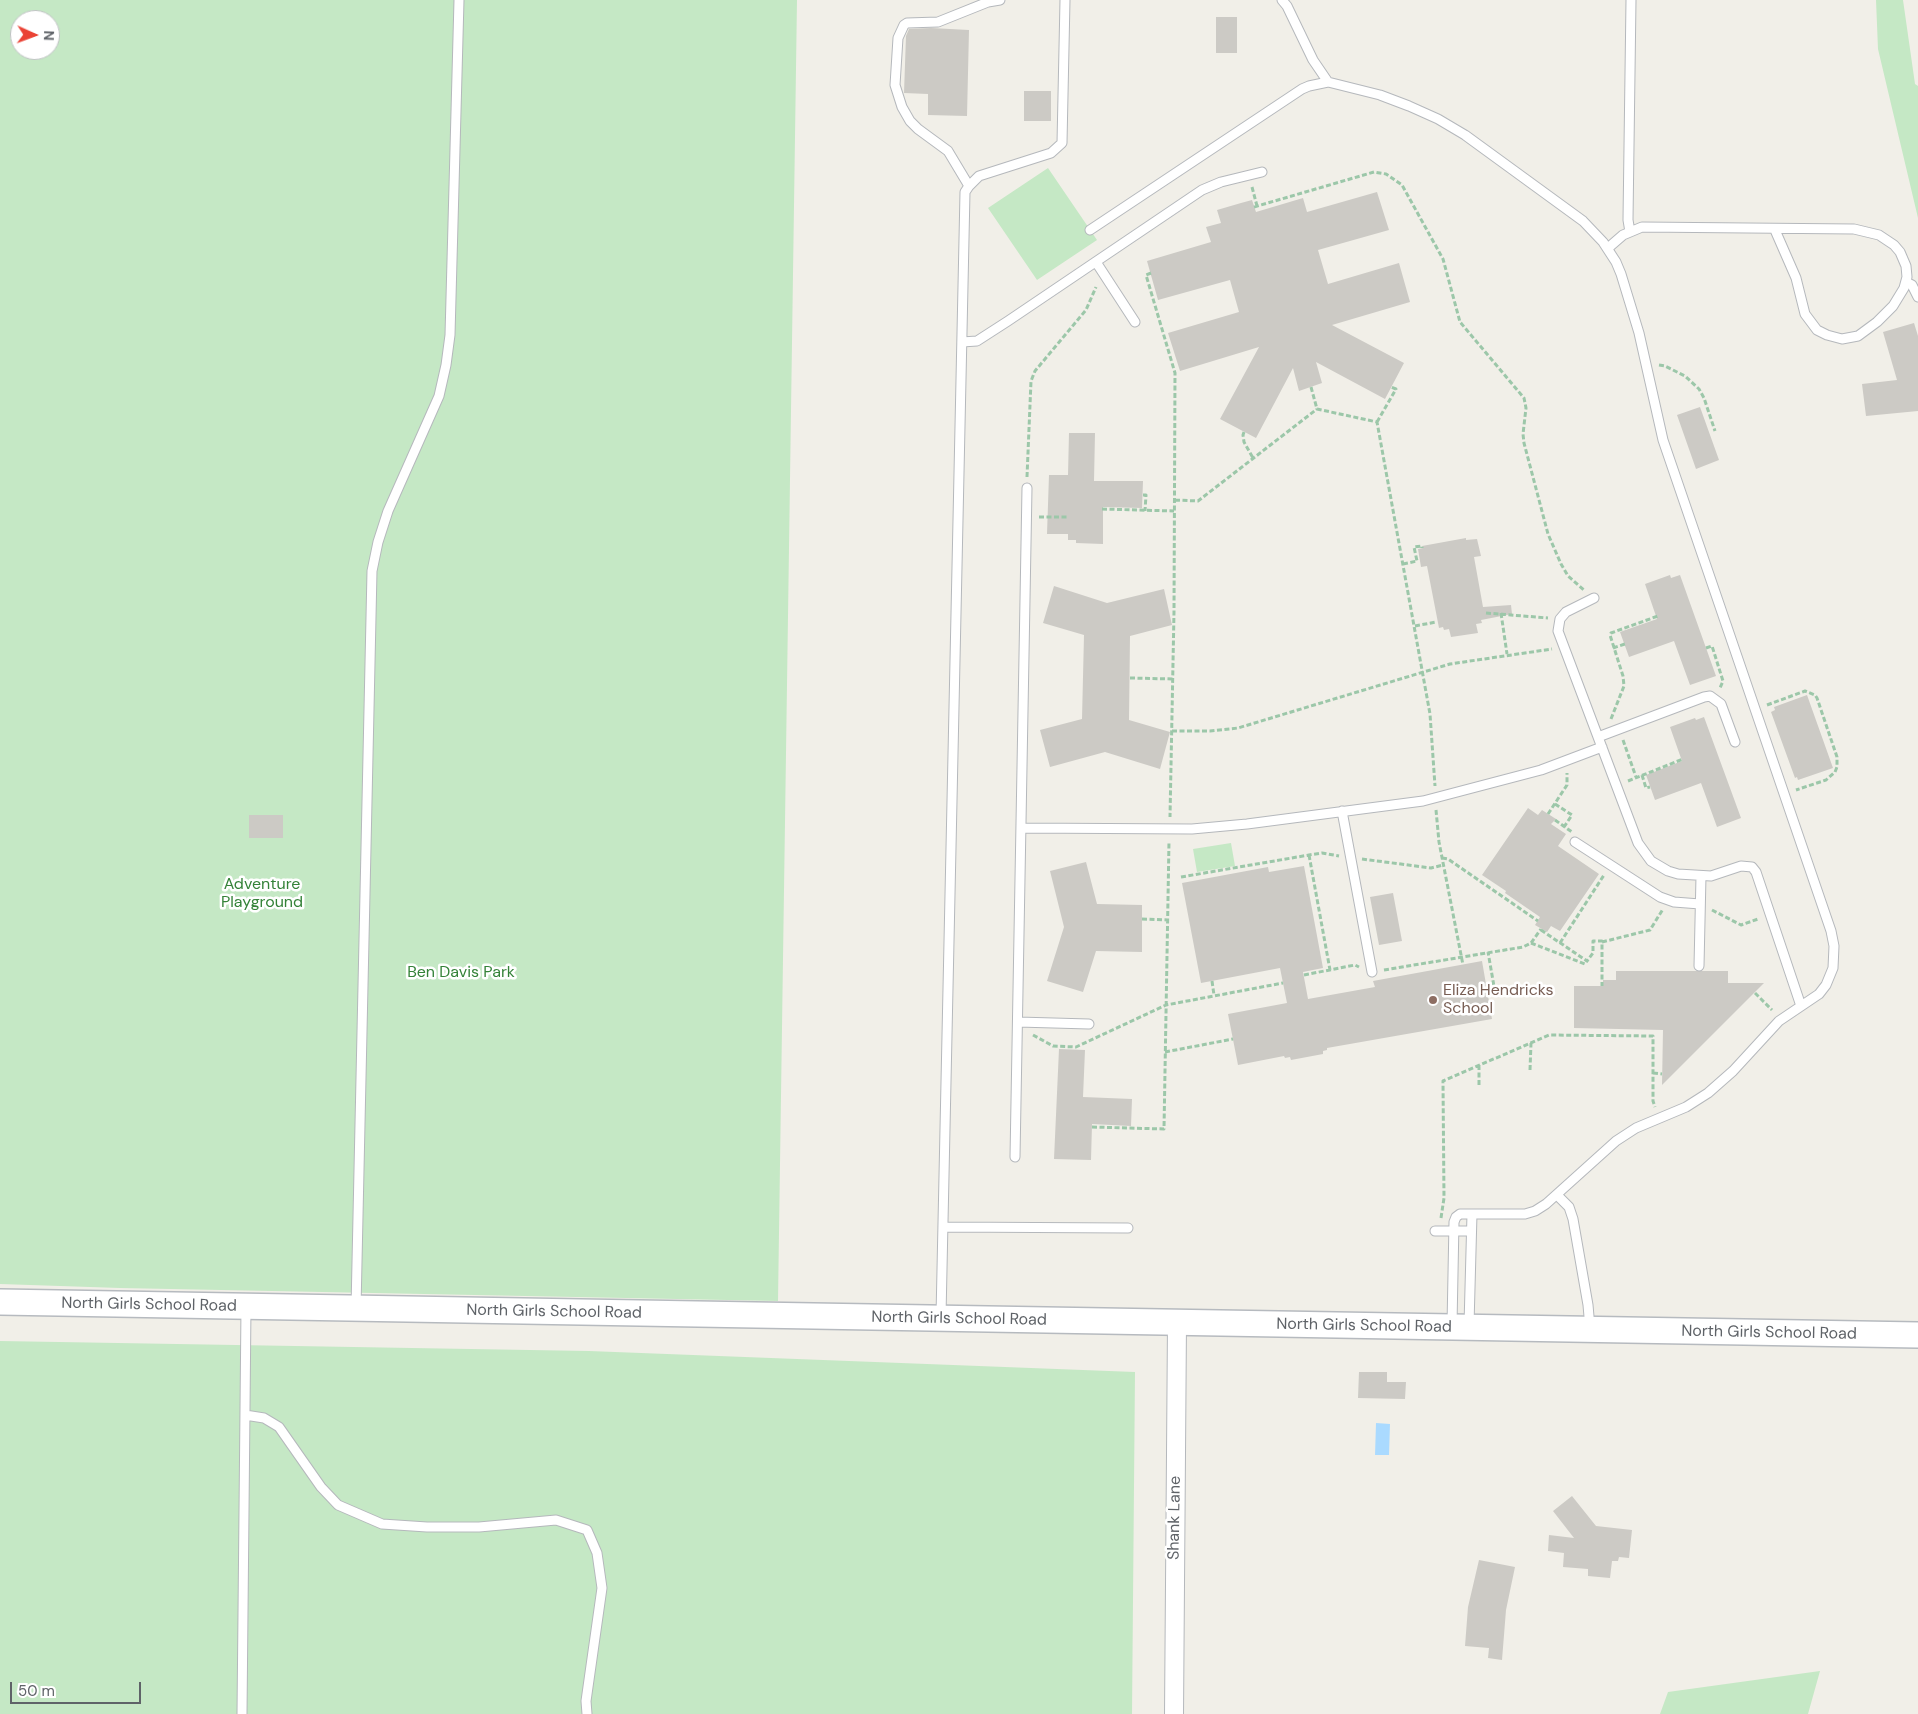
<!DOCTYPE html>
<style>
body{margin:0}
#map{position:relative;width:1918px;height:1714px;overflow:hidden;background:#f1efe8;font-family:"DM Sans",sans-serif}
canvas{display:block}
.north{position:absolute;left:10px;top:10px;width:50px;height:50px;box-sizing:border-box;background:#fff;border:1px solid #bfc1c3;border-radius:50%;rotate:92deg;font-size:14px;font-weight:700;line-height:20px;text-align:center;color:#5f6368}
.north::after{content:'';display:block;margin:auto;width:18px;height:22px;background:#ea4335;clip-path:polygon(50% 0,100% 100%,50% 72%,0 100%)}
.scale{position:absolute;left:10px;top:1682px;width:131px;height:22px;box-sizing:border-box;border:2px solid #5f6368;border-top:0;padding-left:6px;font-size:15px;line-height:18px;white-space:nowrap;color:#5f6368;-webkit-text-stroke:4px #fff;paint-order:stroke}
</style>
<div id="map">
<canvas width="1918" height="1714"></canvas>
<div class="north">N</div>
<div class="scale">50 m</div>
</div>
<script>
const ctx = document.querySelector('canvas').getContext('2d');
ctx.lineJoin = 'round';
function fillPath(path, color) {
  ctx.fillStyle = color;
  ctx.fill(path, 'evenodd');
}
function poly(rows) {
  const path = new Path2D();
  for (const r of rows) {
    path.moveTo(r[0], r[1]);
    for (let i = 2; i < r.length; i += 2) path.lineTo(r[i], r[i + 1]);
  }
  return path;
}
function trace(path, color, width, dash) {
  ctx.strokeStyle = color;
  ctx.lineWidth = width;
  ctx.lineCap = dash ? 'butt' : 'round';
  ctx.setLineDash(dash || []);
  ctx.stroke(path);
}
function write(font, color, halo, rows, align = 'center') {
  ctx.font = font + ' "DM Sans",sans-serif';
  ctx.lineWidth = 5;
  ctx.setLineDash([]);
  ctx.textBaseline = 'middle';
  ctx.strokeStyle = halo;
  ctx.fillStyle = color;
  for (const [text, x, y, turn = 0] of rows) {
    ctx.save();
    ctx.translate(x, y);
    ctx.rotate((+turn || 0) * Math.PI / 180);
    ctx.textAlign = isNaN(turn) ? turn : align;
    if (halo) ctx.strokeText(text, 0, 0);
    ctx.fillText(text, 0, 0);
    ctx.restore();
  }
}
const green = poly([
 [0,0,797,0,778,1301,120,1288,0,1284],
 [20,20,50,20,50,50,20,50],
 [1876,0,1903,0,1915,84,1918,86,1918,218,1878,49],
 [1048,168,1097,240,1037,280,988,208],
 [1231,843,1235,866,1197,872,1193,849],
 [0,1341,589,1351,1135,1372,1132,1714,0,1714],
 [1820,1671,1808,1714,1660,1714,1668,1692]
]);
const water = poly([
 [1376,1423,1390,1424,1389,1455,1375,1455]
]);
const building = poly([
 [1216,17,1237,17,1237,53,1216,53],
 [931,28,969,30,967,116,928,115,928,94,904,93,906,36,909,29],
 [1024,91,1051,91,1051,121,1024,121],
 [1377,192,1389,230,1318,250,1328,284,1399,263,1410,302,1332,325,1404,363,1385,399,1316,362,1322,383,1299,391,1293,368,1256,438,1220,419,1259,347,1180,371,1168,333,1239,312,1230,280,1158,300,1147,261,1211,242,1206,227,1221,223,1217,210,1241,203,1252,200,1256,212,1303,198,1307,212],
 [1914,323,1918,336,1918,411,1866,416,1862,384,1897,380,1883,332],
 [1700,407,1719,460,1696,469,1677,415],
 [1069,433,1095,433,1094,481,1143,481,1142,508,1103,507,1103,544,1076,543,1076,540,1068,540,1068,534,1047,534,1049,475,1068,475],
 [1466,538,1466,540,1477,539,1481,556,1474,557,1483,607,1511,605,1512,614,1481,620,1482,623,1476,624,1478,633,1451,637,1449,629,1444,630,1443,627,1439,628,1427,566,1421,567,1418,549,1423,548,1422,546],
 [1670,575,1671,578,1680,575,1716,676,1690,685,1674,641,1629,657,1620,632,1657,619,1645,584],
 [1054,586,1107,603,1164,589,1172,625,1130,636,1129,720,1170,732,1160,769,1105,752,1050,767,1040,730,1082,719,1084,635,1043,623],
 [1807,695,1833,768,1798,780,1797,777,1795,778,1771,712,1775,710,1774,707],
 [1704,717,1741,818,1717,827,1701,783,1655,800,1646,775,1682,761,1670,727,1695,718,1696,720],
 [1528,808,1538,815,1542,810,1556,819,1551,824,1566,834,1558,846,1599,874,1560,931,1551,926,1547,932,1535,925,1540,917,1505,893,1506,891,1482,875],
 [249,815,283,815,283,838,249,838],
 [1086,862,1097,904,1142,905,1142,952,1096,951,1083,992,1047,981,1064,927,1050,871],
 [1304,866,1323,968,1303,972,1308,999,1375,987,1373,981,1482,961,1492,1019,1327,1048,1327,1050,1323,1051,1323,1054,1291,1060,1290,1057,1285,1058,1284,1056,1238,1065,1228,1014,1287,1003,1280,968,1201,983,1182,883,1268,867,1269,872],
 [1393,893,1402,941,1379,945,1370,897],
 [1616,971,1728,971,1728,983,1764,983,1662,1085,1663,1030,1574,1028,1574,986,1603,986,1603,980,1616,980],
 [1059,1049,1085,1050,1083,1097,1132,1099,1131,1126,1092,1124,1091,1160,1054,1159],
 [1359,1372,1387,1372,1387,1382,1406,1382,1405,1399,1358,1398],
 [1572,1496,1596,1526,1632,1530,1629,1558,1619,1557,1618,1561,1612,1561,1610,1578,1588,1576,1588,1569,1563,1567,1564,1553,1548,1551,1549,1535,1574,1538,1553,1511],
 [1479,1560,1515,1567,1506,1610,1502,1660,1488,1658,1489,1648,1465,1646,1468,1607]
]);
const path = poly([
 [1252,187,1257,206],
 [1254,207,1374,172,1386,174,1402,185,1443,259,1460,322,1524,398,1526,408,1523,434,1524,443,1548,534,1561,564,1568,576,1584,590],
 [1151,273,1146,275,1175,373,1174,612,1170,817],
 [1659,365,1665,366,1685,376,1699,389,1704,398,1715,431],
 [1311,387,1317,409,1377,422,1430,714,1435,786],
 [1377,422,1396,389,1391,387],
 [1244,432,1243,435,1244,442,1253,458],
 [1027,477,1031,381,1035,371,1086,310,1096,287],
 [1143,495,1146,495,1145,511],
 [1175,500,1198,501,1317,409],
 [1102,509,1174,511],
 [1039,517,1068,517],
 [1403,564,1417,561,1414,547,1422,546,1422,548],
 [1486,613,1548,618],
 [1501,613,1507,654],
 [1415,626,1436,622],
 [1613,648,1625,644],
 [1706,648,1712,646,1723,681,1720,688],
 [1130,678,1173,679],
 [1767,705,1805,691,1815,695,1817,698,1837,757,1837,767,1835,772,1826,780,1796,790],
 [1611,719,1624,686,1623,676,1610,635,1611,633,1658,616],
 [1172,731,1210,731,1238,728,1450,664,1552,649],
 [1623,740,1636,777],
 [1642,775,1646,788,1650,787],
 [1628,781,1683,759],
 [1555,804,1572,815,1564,827],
 [1436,810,1439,842,1463,965],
 [1548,814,1567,785,1567,773],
 [1555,820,1572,832],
 [1309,855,1330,970],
 [1442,858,1448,859,1538,921],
 [1362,859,1431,868,1443,865],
 [1181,877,1309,855,1322,853,1339,856],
 [1712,910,1741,925,1758,919],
 [1142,919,1168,920],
 [1541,930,1587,961,1593,953,1593,941,1602,941,1602,986],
 [1602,942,1650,930,1663,909],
 [1531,943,1585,964,1587,961],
 [1560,943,1604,875],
 [1384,970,1523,947,1531,943,1541,929],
 [1304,975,1355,965,1359,967],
 [1212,981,1214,995],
 [1487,993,1495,992,1488,952],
 [1755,993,1772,1010],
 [1033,1035,1053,1046,1076,1047,1166,1005,1283,983],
 [1165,1052,1233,1039],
 [1530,1070,1531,1043],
 [1653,1073,1662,1074],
 [1479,1085,1479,1065],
 [1092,1127,1164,1129,1169,841],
 [1441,1218,1444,1198,1443,1081,1549,1035,1653,1036,1653,1101,1655,1107]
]);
const lane = poly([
 [1282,0,1287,6,1313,60,1328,82],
 [969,186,948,151,918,129,910,121,902,107,895,85,898,38,904,25,907,23,938,22,988,2,1000,0],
 [1090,230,1302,89,1309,86,1328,82,1380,95,1409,106,1438,119,1465,135,1583,221,1603,242,1616,262,1621,274,1639,333,1663,440,1831,931,1834,946,1833,968,1826,985,1819,994,1779,1021,1733,1071,1708,1093,1686,1107,1636,1128,1616,1141,1546,1204,1535,1211,1525,1214,1460,1214,1456,1217,1454,1222,1452,1325],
 [1630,232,1628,220,1631,0],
 [1608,248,1623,235,1642,227,1854,229,1879,235,1894,245,1900,252,1906,266,1907,277,1904,288,1893,306,1877,322,1858,336,1842,339,1827,335,1817,330,1805,314,1796,278,1775,230],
 [1096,262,1135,322],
 [1906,282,1912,285,1918,297],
 [962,342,977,341,1008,321,1202,190,1221,182,1262,172],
 [1594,598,1566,612,1560,619,1558,631,1638,843,1651,861,1668,871,1678,874,1711,876,1741,866,1752,867,1756,872,1801,1006],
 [1598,737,1704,697,1710,696,1721,704,1735,742],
 [1342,811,1372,972],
 [1021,828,1192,829,1247,824,1423,801,1541,770,1602,747],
 [1575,842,1660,897,1674,902,1700,904],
 [1699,966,1701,876],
 [1018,1022,1089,1024],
 [1015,1157,1027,488],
 [1557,1195,1569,1207,1573,1219,1588,1305,1590,1328],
 [943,1227,1128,1228],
 [1435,1231,1471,1231],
 [356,1308,372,571,378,542,388,511,439,396,446,365,450,335,459,0],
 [941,1316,965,192,969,186,979,176,1051,153,1062,143,1065,0],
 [1469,1325,1472,1214],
 [245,1415,264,1418,279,1427,321,1487,338,1505,382,1524,427,1527,479,1527,556,1520,587,1530,597,1553,602,1588,586,1701,587,1714],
 [242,1714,246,1307]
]);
const street = poly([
 [1174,1714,1177,1323]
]);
const secondary = poly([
 [0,1302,1918,1335]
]);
const markers = [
 [1433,1000,5,"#8d6e63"]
];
const parkNames = [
 ["Adventure",262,885],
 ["Playground",262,903],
 ["Ben Davis Park",461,973]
];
const educationNames = [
 ["Eliza Hendricks",1443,991],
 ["School",1443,1009]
];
const streetNames = [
 ["North Girls School Road",149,1305,1],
 ["North Girls School Road",554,1312,1],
 ["North Girls School Road",959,1319,1],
 ["North Girls School Road",1364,1326,1],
 ["North Girls School Road",1769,1333,1],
 ["Shank Lane",1175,1518,-89]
];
fillPath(green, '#c5e8c5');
fillPath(water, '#aadaff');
fillPath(building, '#cccac5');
trace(lane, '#b5b8bc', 11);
trace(street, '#b5b8bc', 20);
trace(secondary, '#b6babf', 28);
trace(path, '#9cc7a9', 3, [5, 2.5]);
trace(lane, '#fff', 9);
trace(street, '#fff', 18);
trace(secondary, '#fff', 25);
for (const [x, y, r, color] of markers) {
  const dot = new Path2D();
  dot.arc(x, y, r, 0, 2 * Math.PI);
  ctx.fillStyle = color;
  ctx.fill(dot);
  trace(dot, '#fff', 2);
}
write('16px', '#348238', '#fff', parkNames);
write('16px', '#785e54', '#fff', educationNames, 'left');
write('16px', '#5f6368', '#fff', streetNames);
</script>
